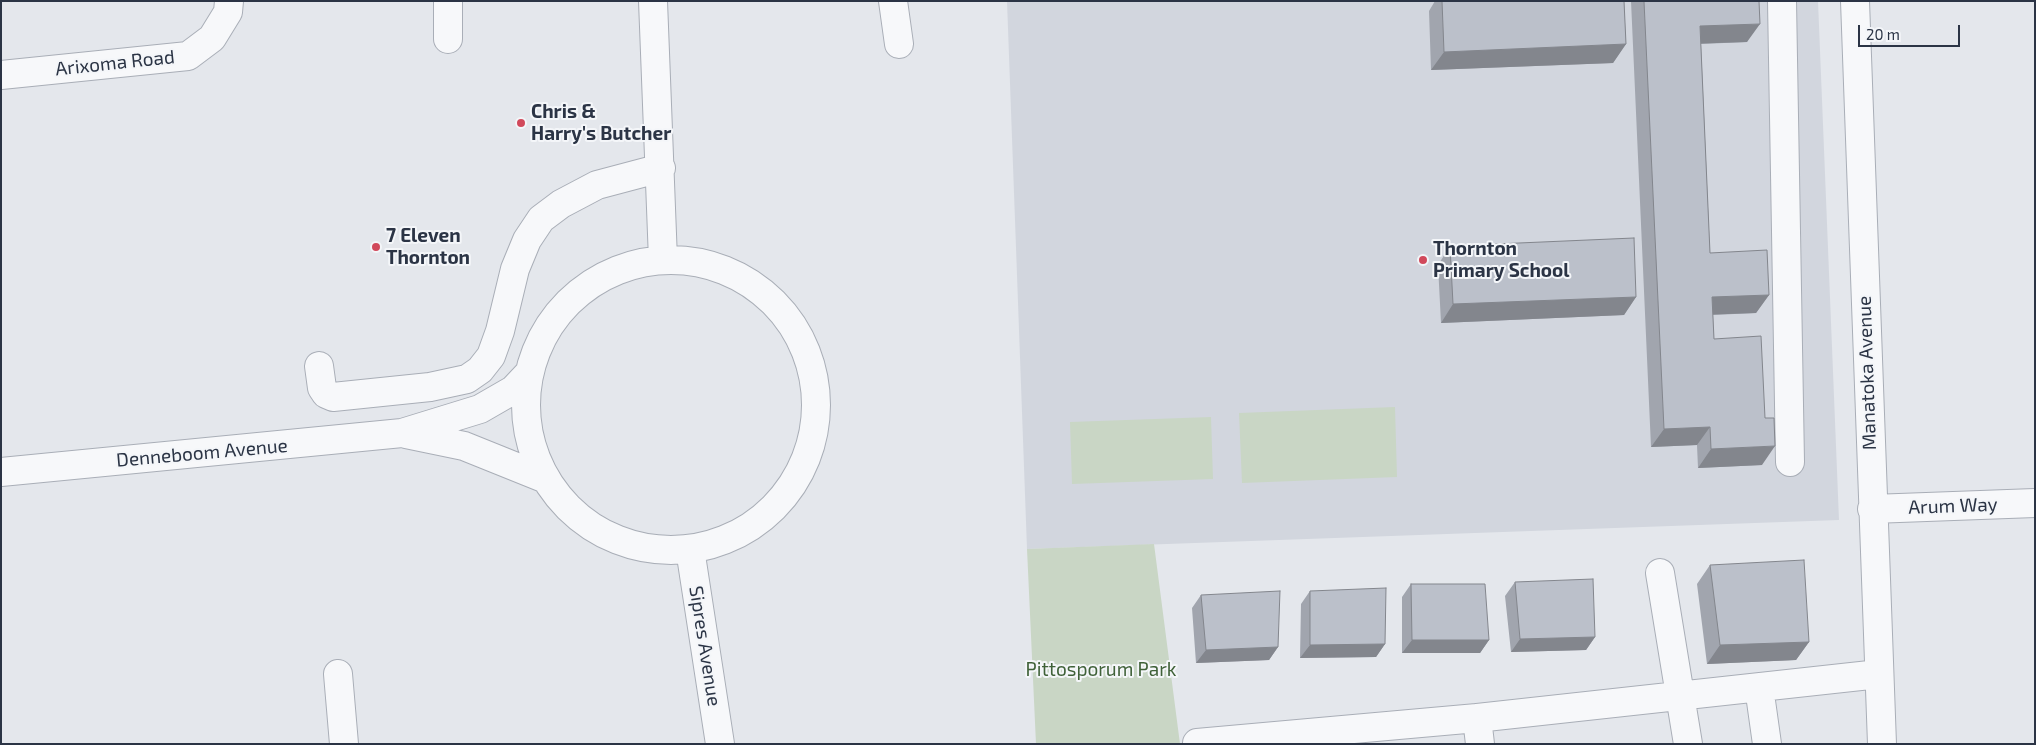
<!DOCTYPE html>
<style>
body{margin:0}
#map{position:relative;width:2036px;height:745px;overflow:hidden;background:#e4e7ec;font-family:"Exo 2",sans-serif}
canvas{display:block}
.frame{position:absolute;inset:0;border:2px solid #2b3445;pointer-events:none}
.scale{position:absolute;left:1858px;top:25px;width:102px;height:22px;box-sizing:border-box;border:2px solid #2b3445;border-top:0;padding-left:6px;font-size:15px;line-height:18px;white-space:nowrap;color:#2b3445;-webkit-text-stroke:4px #f4f6f9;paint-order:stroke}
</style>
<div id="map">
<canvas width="2036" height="745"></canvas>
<div class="frame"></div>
<div class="scale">20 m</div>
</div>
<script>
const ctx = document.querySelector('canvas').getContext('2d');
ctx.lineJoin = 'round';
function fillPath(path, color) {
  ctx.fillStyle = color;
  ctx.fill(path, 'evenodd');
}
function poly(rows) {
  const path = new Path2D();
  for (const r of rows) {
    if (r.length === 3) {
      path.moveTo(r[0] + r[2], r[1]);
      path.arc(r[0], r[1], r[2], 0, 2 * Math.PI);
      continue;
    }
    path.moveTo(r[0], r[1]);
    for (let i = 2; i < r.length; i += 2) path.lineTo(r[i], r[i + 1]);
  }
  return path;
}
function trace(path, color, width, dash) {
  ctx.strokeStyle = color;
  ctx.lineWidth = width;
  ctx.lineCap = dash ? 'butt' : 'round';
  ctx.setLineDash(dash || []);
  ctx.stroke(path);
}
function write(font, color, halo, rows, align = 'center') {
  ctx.font = font + ' "Exo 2",sans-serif';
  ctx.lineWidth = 4;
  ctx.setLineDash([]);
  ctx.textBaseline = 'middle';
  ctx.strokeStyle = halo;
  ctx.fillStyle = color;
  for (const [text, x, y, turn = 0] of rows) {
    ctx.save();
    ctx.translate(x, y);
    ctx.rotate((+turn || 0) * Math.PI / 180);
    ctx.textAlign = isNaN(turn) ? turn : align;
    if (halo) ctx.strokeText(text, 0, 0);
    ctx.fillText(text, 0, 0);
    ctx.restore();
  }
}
const built = poly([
 [1007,1,1818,1,1839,520,1027,549]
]);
const green = poly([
 [1395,407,1397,477,1242,483,1239,413],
 [1211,417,1213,479,1072,484,1070,422],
 [1154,544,1180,744,1036,744,1027,549]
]);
const minor = poly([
 [448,1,448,39],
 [653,1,663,260],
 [893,1,899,44],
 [1782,1,1790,462],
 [1855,1,1882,744],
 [1,75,188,56,212,38,228,12,229,1],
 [671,405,145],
 [319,366,322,388,326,394,333,397,430,387,467,379,480,370,491,356,500,331,515,269,527,240,541,219,561,204,597,185,661,168],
 [406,434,464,446,546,479],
 [1,472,402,433,480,409,513,390,529,373],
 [1872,509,2035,503],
 [690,549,720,744],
 [1660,573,1688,744],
 [338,674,344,744],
 [1759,687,1767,744],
 [1477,718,1480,744],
 [1197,743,1477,718,1879,674]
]);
const wall = poly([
 [1435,1,1624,1,1626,44,1613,63,1431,70,1429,11],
 [1631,1,1759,1,1747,42,1701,44,1710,253,1769,295,1756,313,1713,315,1714,339,1762,465,1698,468,1697,445,1651,447],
 [1450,246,1636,297,1624,315,1441,323,1438,265],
 [1710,565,1809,642,1796,660,1707,664,1697,584],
 [1515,582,1595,637,1586,650,1511,652,1505,596],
 [1411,584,1489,640,1480,653,1402,653,1402,597],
 [1310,591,1385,644,1376,657,1300,658,1301,604],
 [1201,595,1278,647,1269,660,1196,663,1192,608]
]);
const shadedWall = poly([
 [1760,24,1747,42,1687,44,1700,26],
 [1626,44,1613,63,1431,70,1444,52],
 [1769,295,1756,313,1699,315,1712,297],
 [1636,297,1624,315,1441,323,1453,304],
 [1710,427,1697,445,1651,447,1664,429],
 [1775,446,1762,465,1698,468,1711,449],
 [1595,637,1586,650,1511,652,1520,639],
 [1412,640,1489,640,1480,653,1402,653],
 [1809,642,1796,660,1707,664,1720,645],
 [1385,644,1376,657,1300,658,1310,645],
 [1278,647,1269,660,1196,663,1206,650]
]);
const building = poly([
 [1442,1,1624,1,1626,44,1444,52,1442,1],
 [1644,1,1759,1,1760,24,1700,26,1710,253,1767,250,1769,295,1712,297,1714,339,1761,336,1765,418,1774,418,1775,446,1711,449,1710,427,1664,429,1644,1],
 [1634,238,1636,297,1453,304,1450,246,1634,238],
 [1804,560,1809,642,1720,645,1710,565,1804,560],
 [1593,579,1595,637,1520,639,1515,582,1593,579],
 [1411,584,1485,584,1489,640,1412,640,1411,584],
 [1386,588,1385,644,1310,645,1310,591,1386,588],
 [1280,591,1278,647,1206,650,1201,595,1280,591]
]);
const markers = [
 [521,123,5,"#d1495b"],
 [376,247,5,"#d1495b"],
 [1423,260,5,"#d1495b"]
];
const streetNames = [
 ["Arixoma Road",115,63,-6],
 ["Manatoka Avenue",1867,373,-92],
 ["Denneboom Avenue",202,453,-5],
 ["Arum Way",1953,506,-2],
 ["Sipres Avenue",705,646,81]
];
const poiNames = [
 ["Chris &",531,112],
 ["Harry's Butcher",531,134],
 ["7 Eleven",386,236],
 ["Thornton",386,258],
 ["Thornton",1433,249],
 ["Primary School",1433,271]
];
const parkNames = [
 ["Pittosporum Park",1101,670]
];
fillPath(built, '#d2d6de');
fillPath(green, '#c9d6c5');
trace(minor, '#a9aeb7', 30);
trace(minor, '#f7f8fa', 28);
fillPath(wall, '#a1a5ae');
fillPath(shadedWall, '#83868d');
fillPath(building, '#bbc0ca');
trace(building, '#83868d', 1);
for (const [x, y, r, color] of markers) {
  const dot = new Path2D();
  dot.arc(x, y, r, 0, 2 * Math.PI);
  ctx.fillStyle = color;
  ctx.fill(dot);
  trace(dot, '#f4f6f9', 2);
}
write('19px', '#2b3445', '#f4f6f9', streetNames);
write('bold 19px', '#2b3445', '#f4f6f9', poiNames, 'left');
write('19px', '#3f6138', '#f4f6f9', parkNames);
</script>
